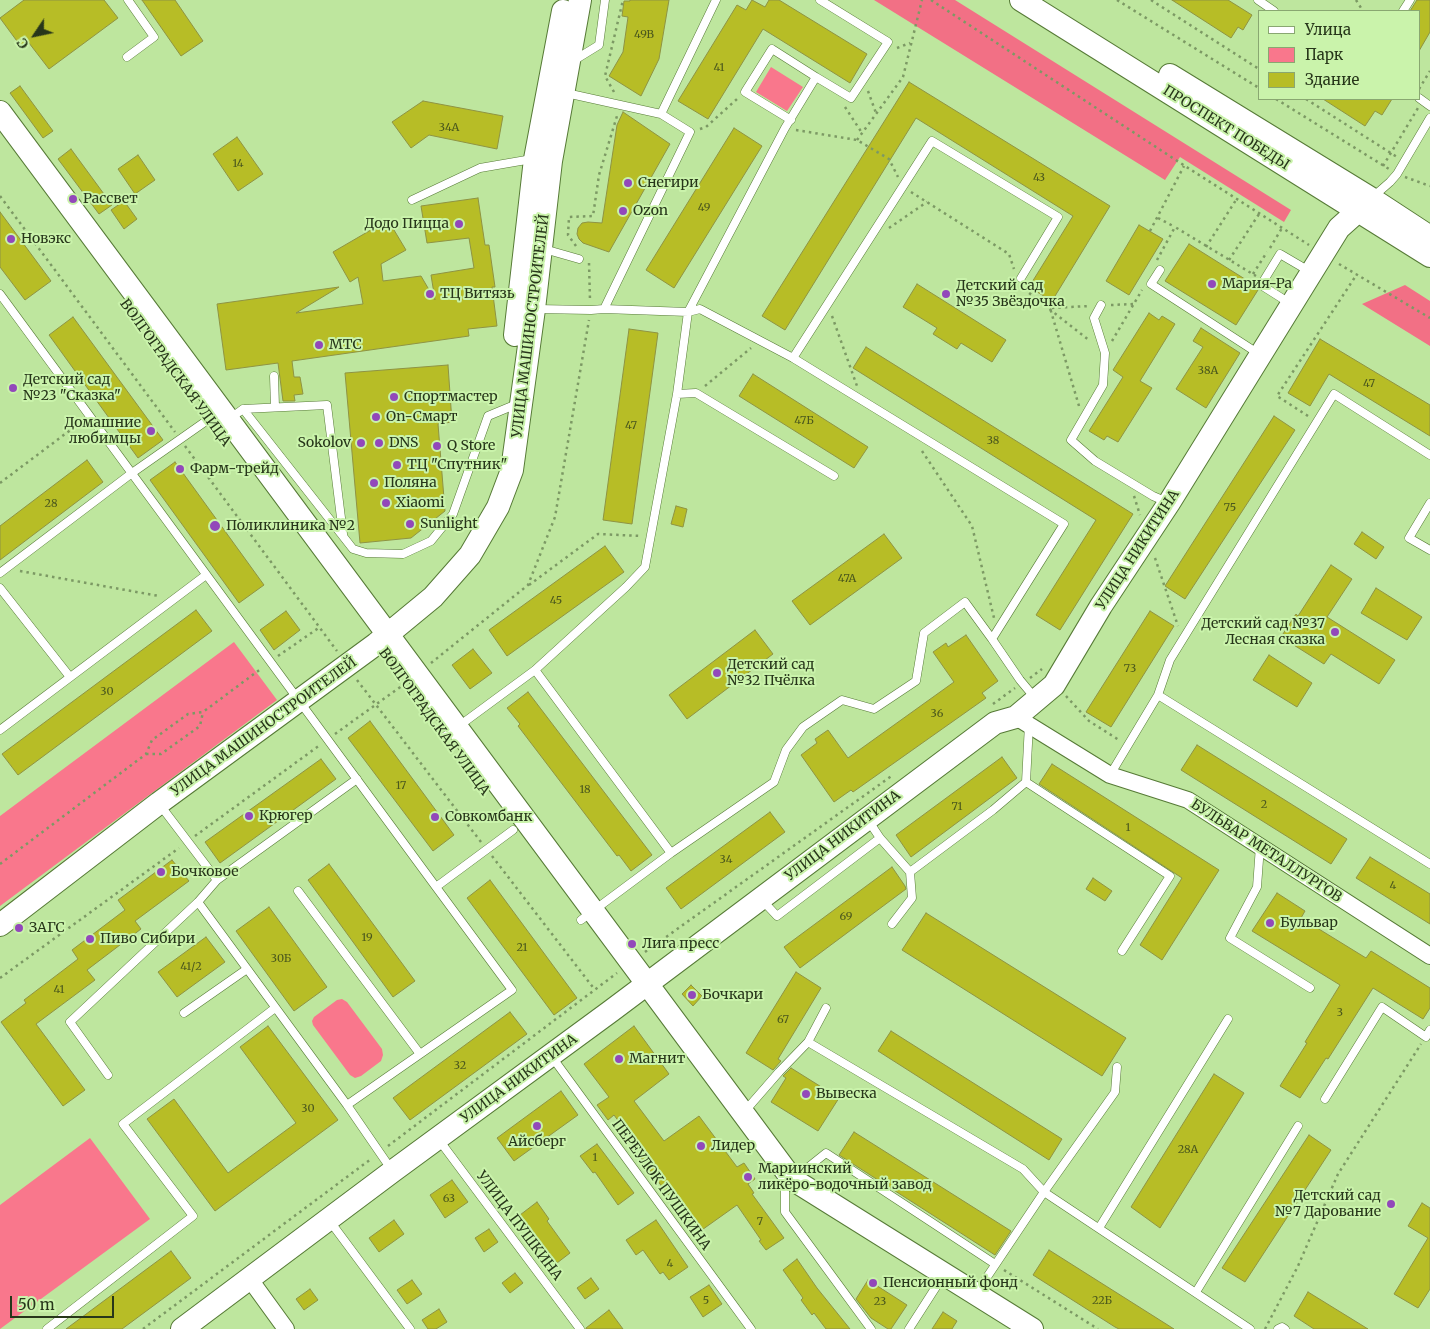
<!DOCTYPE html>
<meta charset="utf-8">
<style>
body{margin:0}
#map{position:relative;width:1430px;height:1329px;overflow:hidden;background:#bee69e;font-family:Merriweather,serif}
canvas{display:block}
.legend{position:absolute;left:1258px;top:10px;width:162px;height:90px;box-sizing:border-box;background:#caf3ab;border:1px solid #89a771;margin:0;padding:6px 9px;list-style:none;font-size:15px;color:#27361a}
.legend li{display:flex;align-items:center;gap:10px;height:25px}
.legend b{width:25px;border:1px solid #89a771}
.north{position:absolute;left:10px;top:10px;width:50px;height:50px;-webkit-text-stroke:4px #caf3ab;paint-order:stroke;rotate:236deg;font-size:14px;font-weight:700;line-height:20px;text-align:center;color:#27361a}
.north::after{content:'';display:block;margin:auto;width:18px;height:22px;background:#27361a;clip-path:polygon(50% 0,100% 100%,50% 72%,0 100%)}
.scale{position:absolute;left:10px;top:1296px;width:104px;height:22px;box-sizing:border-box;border:2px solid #27361a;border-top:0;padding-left:6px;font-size:15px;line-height:18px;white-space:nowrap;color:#27361a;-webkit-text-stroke:4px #caf3ab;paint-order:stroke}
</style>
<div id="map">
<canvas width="1430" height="1329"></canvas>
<ul class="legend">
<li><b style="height:6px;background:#fff"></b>Улица</li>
<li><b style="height:14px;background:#f9778c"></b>Парк</li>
<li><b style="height:14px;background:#b7bd26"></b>Здание</li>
</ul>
<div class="north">С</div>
<div class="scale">50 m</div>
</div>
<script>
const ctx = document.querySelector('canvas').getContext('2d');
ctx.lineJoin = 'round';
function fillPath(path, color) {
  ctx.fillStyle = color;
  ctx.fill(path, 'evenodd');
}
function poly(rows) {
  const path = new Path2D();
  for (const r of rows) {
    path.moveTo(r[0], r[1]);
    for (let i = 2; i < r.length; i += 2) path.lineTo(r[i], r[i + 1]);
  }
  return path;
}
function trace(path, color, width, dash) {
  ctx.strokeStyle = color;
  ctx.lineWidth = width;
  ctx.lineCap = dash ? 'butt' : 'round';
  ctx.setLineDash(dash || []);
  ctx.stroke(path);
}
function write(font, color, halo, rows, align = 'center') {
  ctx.font = font + ' Merriweather,serif';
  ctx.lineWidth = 4;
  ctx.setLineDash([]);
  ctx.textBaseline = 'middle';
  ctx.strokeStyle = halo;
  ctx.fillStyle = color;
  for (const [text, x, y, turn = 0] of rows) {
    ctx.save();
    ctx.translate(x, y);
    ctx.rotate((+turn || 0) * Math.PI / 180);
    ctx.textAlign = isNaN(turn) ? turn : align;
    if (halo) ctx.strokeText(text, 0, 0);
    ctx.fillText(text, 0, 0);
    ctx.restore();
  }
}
const green = poly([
 [771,67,803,87,787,111,756,92],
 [234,642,277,700,0,906,0,816],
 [342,999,347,1002,382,1049,383,1055,381,1061,361,1076,355,1078,350,1075,313,1025,312,1021,314,1017,337,1000],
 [90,1138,150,1219,0,1329,0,1205]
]);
const forest = poly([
 [874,0,955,0,1291,210,1284,222,1180,157,1165,180],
 [1405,285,1430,301,1430,346,1362,304]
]);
const building = poly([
 [24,0,104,0,118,18,49,69,29,43,22,48,0,18,24,0],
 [142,0,175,0,203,41,181,56,142,0],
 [630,0,669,0,659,59,641,96,609,76,623,52,628,17,622,16,624,1,630,1,630,0],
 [752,0,765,7,769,0,779,0,867,54,850,83,763,29,708,119,678,101,737,5,746,10,752,0],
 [1172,0,1228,0,1252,15,1243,30,1238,27,1231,38,1172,0],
 [1417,0,1430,0,1430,32,1419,51,1419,11,1410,11,1417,0],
 [909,82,1110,206,1052,301,1029,287,1073,216,916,118,785,330,762,316,909,82],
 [20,86,53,131,43,138,10,93,20,86],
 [1323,99,1392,99,1382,115,1375,111,1365,126,1323,99],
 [423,101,503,116,497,149,429,135,411,148,392,122,423,101],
 [623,112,670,144,609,252,583,243,579,239,577,234,578,228,582,223,588,222,602,223,617,125,623,112],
 [734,128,762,146,674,288,646,270,734,128],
 [237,137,263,174,238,191,213,154,237,137],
 [71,149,112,205,99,214,58,159,71,149],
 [138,155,155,180,135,194,118,169,138,155],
 [478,198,485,245,489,245,495,287,492,287,497,326,468,329,469,336,292,361,294,377,300,377,303,394,294,395,295,401,283,401,278,363,226,370,217,304,339,287,296,313,363,304,358,277,350,282,333,252,388,220,406,250,381,264,383,281,421,276,435,300,431,275,474,268,469,238,427,243,421,206,478,198],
 [124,201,137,219,124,229,111,210,124,201],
 [0,212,51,281,25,300,0,267,0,212],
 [1139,225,1163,239,1129,295,1106,281,1139,225],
 [1189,244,1256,286,1258,290,1236,325,1165,281,1189,244],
 [917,284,1006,340,992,362,961,343,957,349,933,334,937,328,903,307,917,284],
 [1149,313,1159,320,1162,316,1175,324,1140,381,1152,388,1118,442,1107,436,1104,440,1089,431,1123,377,1113,370,1149,313],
 [73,317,163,440,138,458,49,335,73,317],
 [1201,328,1240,353,1206,408,1176,389,1203,347,1193,341,1201,328],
 [629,329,658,333,632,524,603,520,629,329],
 [1320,339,1430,405,1430,436,1329,374,1310,406,1288,393,1320,339],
 [866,347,1133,514,1060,630,1036,615,1096,520,853,368,866,347],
 [448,365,452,422,438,424,445,511,411,538,360,543,345,373,448,365],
 [753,374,868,447,854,468,739,396,753,374],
 [1274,416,1295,430,1185,599,1165,586,1274,416],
 [87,460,103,482,0,560,0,526,87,460],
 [175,462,264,585,239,603,150,480,175,462],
 [676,506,687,509,683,527,671,524,676,506],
 [1362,532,1384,547,1376,559,1354,544,1362,532],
 [884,534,902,558,810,625,792,601,884,534],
 [605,546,624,572,507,656,489,630,605,546],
 [1331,565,1352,579,1327,617,1395,660,1379,684,1331,654,1324,664,1281,637,1296,614,1298,616,1331,565],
 [1376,588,1422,617,1407,640,1361,613,1376,588],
 [196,610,212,631,18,775,2,754,196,610],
 [286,611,300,630,274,650,260,630,286,611],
 [1150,611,1174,626,1111,727,1086,712,1150,611],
 [755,630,773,654,687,719,669,695,755,630],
 [966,635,998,681,982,693,986,698,853,792,851,790,834,802,801,755,817,743,815,739,828,730,848,758,954,682,933,652,946,643,948,647,966,635],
 [473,649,492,673,470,689,452,665,473,649],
 [1269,655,1312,683,1297,707,1253,680,1269,655],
 [528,692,652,855,631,871,619,855,617,856,518,726,520,724,507,708,528,692],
 [370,721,454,835,433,851,348,738,370,721],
 [1197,745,1347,839,1331,864,1181,770,1197,745],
 [1002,757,1017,778,911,857,896,835,1002,757],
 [321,759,336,779,220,863,205,842,321,759],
 [1052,764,1219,870,1162,960,1140,945,1182,878,1039,784,1052,764],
 [770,812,785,832,681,909,666,888,770,812],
 [1370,857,1430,894,1430,924,1356,878,1370,857],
 [172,860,189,881,135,921,141,929,87,970,95,980,36,1024,85,1090,63,1106,1,1022,26,1003,24,1000,78,959,72,950,125,910,118,900,172,860],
 [329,864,415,981,393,997,308,880,329,864],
 [892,867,905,886,906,889,800,968,784,947,892,867],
 [1093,878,1112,891,1105,901,1086,889,1093,878],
 [490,880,577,998,554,1015,467,898,490,880],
 [1277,893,1305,911,1301,918,1366,958,1371,951,1430,988,1430,1008,1423,1019,1373,988,1328,1059,1326,1058,1300,1098,1280,1086,1307,1043,1305,1042,1340,985,1252,931,1277,893],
 [269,907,327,987,294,1011,236,931,269,907],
 [926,913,1126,1038,1102,1076,902,950,926,913],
 [206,937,225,962,177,997,158,972,206,937],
 [796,972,821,988,778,1059,781,1061,773,1070,746,1053,796,972],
 [691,985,702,996,693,1006,682,994,691,985],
 [510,1012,527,1034,410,1120,393,1098,510,1012],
 [268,1026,338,1120,215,1211,147,1119,174,1099,228,1173,296,1123,240,1047,268,1026],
 [634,1026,669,1074,634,1101,664,1141,699,1116,737,1167,744,1163,755,1179,748,1184,754,1193,752,1194,784,1238,766,1250,759,1241,761,1240,737,1205,699,1232,671,1193,668,1195,641,1158,644,1156,614,1115,608,1120,597,1105,609,1097,584,1064,634,1026],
 [891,1031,1062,1139,1049,1160,878,1051,891,1031],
 [791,1068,839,1098,818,1131,771,1102,786,1078,783,1076,791,1068],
 [1214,1074,1244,1093,1160,1228,1131,1207,1214,1074],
 [561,1091,578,1115,514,1161,497,1138,561,1091],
 [854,1132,1011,1231,995,1255,839,1155,854,1132],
 [1309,1135,1331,1150,1245,1282,1222,1268,1309,1135],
 [597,1144,634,1193,618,1205,595,1172,593,1173,580,1156,597,1144],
 [452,1180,468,1202,445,1218,430,1195,452,1180],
 [537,1202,549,1219,547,1221,570,1253,557,1263,520,1215,537,1202],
 [1422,1203,1430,1208,1430,1289,1418,1308,1394,1294,1428,1238,1408,1226,1422,1203],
 [394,1220,404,1234,379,1252,369,1238,394,1220],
 [656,1220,688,1267,669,1280,663,1272,660,1274,643,1250,636,1255,626,1240,656,1220],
 [489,1229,498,1242,484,1252,475,1238,489,1229],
 [1049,1250,1174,1329,1119,1329,1115,1327,1033,1275,1049,1250],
 [171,1251,191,1278,122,1329,66,1329,171,1251],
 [797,1259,817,1288,850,1329,826,1329,814,1313,812,1315,801,1300,803,1298,783,1270,797,1259],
 [515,1273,523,1283,510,1293,502,1283,515,1273],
 [591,1278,599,1289,585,1299,577,1288,591,1278],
 [412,1280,422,1294,407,1304,397,1290,412,1280],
 [868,1280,907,1305,891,1329,888,1329,871,1318,856,1299,868,1280],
 [709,1285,722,1304,703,1317,690,1297,709,1285],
 [310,1289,318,1300,304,1310,296,1299,310,1289],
 [1308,1292,1368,1329,1314,1329,1294,1316,1308,1292],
 [439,1309,447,1322,436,1329,428,1329,422,1320,439,1309],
 [609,1310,623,1329,586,1329,586,1328,609,1310],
 [943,1312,957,1321,952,1329,932,1329,943,1312]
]);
const path = poly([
 [931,0,1185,166,1309,245],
 [1117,0,1259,88],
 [1151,0,1259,69],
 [1356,0,1363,11],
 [897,48,910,43],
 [1419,89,1430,71],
 [868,91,876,113],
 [614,92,605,76,623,0],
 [1276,99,1389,169],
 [1306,99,1397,157],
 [845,107,862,133],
 [700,129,706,127,737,99,738,100],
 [796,130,857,140,889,159,898,177],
 [857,140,903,77,922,0],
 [1383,166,1418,108],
 [1405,177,1430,186],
 [911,192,1009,254,1014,269],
 [0,196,175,432],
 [1158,218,1175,227],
 [889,228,927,202],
 [1150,231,1184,166],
 [576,246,568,235,569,217,593,216,599,175,617,116],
 [1206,247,1236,200],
 [1270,248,1282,228],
 [1157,260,1175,227,1256,276],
 [1229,260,1259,214],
 [589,263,590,300],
 [1339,264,1430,318],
 [1253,274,1267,252],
 [1024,289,1090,341],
 [1111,305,1134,304],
 [832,316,857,386],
 [1112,341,1142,290],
 [705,386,751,348],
 [1079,406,1050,308,1090,306],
 [1308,416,1277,396,1357,274],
 [185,446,337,651],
 [922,451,972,526,994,618],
 [0,483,81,422],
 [1134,496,1140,515],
 [1155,558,1178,626],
 [20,571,159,596],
 [529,585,598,534,641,536],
 [278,656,320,627],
 [431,663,528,585,555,517,589,320],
 [1030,678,1042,669],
 [357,680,481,842],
 [1066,696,1089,721,1119,740],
 [993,704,1015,688],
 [335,734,403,685],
 [146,754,161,754,200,726,203,712],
 [195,836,320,745],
 [492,856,595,990],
 [0,864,146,754,152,740,188,714,203,712,262,668],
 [645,952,893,775],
 [0,978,179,848],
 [388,1146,617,973],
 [1004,1270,1098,1329],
 [909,1288,916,1277],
 [143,1329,371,1159],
 [1265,1329,1298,1266,1338,1174,1421,1044]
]);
const lane = poly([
 [1258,0,1274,11],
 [1403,11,1410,0],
 [127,57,154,37,128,0],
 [573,61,599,45,605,0],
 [566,93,661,114],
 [1419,98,1430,106],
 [791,120,745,92,772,49,816,77],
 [1374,196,1390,182,1397,174,1430,118],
 [412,200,480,168,532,159],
 [544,249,579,259],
 [1160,270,1151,284,1259,354],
 [0,294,436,887,513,830],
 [1291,304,1261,285,1280,254,1309,271],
 [1101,305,1094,318,1105,353,1103,385,1071,440,1095,461,1153,496,1167,502],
 [536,309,591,310,604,309,688,312,700,309,793,358,1064,524,992,639,1020,680,1035,698],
 [604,309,690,132,661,114,716,0],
 [793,358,932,141,1058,217,1021,278],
 [274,376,275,407],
 [677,394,696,393,834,476],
 [243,409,353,549,366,553,403,554,431,541,453,514,488,416,517,404],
 [216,429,243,409,327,405,343,534],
 [1430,503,1409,538,1430,550],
 [0,573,132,473,209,419],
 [0,588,70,677],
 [535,670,671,853,581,920],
 [1158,695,1430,864],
 [0,730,206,575],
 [444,737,535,670,626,587,645,567,677,394,688,312,785,128,816,77,851,98,888,42,820,0],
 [1110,775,1158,695,1170,660,1334,394,1430,455],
 [1026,782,1170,876,1122,951],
 [160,805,217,880,198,902,347,1105,391,1169],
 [868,820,880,838,910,872,993,810,1026,782,1029,724],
 [1260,846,1257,887,1230,938,1310,988],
 [671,853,774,782,786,750,803,727,842,700,874,709,916,681,924,633,965,602,992,639],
 [217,880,357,779],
 [298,891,420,1054],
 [763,901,777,916,880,838],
 [892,924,912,898,910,872],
 [184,1013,247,969],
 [808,1042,1023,1169,1044,1192,1250,1329],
 [552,1057,751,1329],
 [108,1075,70,1022,198,902],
 [1325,1099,1382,1007,1426,1037,1430,1030],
 [347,1105,512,990,436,887],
 [745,1111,779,1072,808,1042,826,1008],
 [439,1140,580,1329],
 [796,1177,826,1153,995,1264],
 [785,1185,785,1212,871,1329],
 [329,1220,410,1329],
 [1099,1228,1228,1019],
 [977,1292,1044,1192,1115,1092,1117,1067],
 [1196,1292,1298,1126],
 [47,1329,193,1216,123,1124,275,1008],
 [909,1329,943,1276],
 [1278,1329,1282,1327,1285,1329]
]);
const street = poly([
 [1016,717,1110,775,1188,800,1430,956],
 [249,1278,286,1329]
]);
const secondary = poly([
 [1021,0,1430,256],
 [1170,75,1372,199,1430,237],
 [0,112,792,1179,1032,1329],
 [515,335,535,159,563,11],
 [0,925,159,803,376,644,433,597,470,555,498,507,512,470,534,309,551,161,580,0],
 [182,1329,393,1171,611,1011,995,723,1016,717,1054,685,1101,606,1169,503,1339,228,1358,211]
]);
const markers = [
 [628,183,5,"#9248ba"],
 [73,199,5,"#9248ba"],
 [623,211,5,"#9248ba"],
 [459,224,5,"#9248ba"],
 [11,239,5,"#9248ba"],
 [1212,284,5,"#9248ba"],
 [430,294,5,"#9248ba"],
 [946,294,5,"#9248ba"],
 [319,345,5,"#9248ba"],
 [13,388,5,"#9248ba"],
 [394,397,5,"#9248ba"],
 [376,417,5,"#9248ba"],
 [151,431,5,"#9248ba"],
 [361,443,5,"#9248ba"],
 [379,443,5,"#9248ba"],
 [437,446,5,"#9248ba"],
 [397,465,5,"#9248ba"],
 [180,469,5,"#9248ba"],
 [374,483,5,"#9248ba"],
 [386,503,5,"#9248ba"],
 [410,524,5,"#9248ba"],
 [215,526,6,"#9248ba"],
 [1335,632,5,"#9248ba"],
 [717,673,5,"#9248ba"],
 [249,816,5,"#9248ba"],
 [435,817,5,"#9248ba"],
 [161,872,5,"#9248ba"],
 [1270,923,5,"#9248ba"],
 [19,928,5,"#9248ba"],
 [90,939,5,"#9248ba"],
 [632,944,5,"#9248ba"],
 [692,995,5,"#9248ba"],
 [619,1059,5,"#9248ba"],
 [806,1094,5,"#9248ba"],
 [537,1126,5,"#9248ba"],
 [701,1146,5,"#9248ba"],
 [748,1177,5,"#9248ba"],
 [1391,1204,5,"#9248ba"],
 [873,1283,5,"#9248ba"]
];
const numberNames = [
 ["49В",644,35],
 ["41",719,68],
 ["34А",449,128],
 ["14",238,164],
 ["43",1039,178],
 ["49",704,208],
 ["38А",1208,371],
 ["47",1369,384],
 ["47Б",804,421],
 ["47",631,426],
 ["38",993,441],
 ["28",51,504],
 ["75",1230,508],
 ["47А",847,579],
 ["45",556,601],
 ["73",1130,669],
 ["30",107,692],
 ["36",937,714],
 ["17",401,786],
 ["18",585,790],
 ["2",1264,805],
 ["71",957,807],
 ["1",1128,828],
 ["34",726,860],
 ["4",1393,886],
 ["69",846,917],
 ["19",367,938],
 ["21",522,948],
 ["30Б",281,959],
 ["41/2",191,967],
 ["41",59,990],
 ["3",1340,1013],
 ["67",783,1020],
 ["32",460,1066],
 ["30",308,1109],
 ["28А",1188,1150],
 ["1",595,1158],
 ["63",449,1199],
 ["7",760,1222],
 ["4",670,1264],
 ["5",706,1301],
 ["22Б",1102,1301],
 ["23",880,1302]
];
const streetNames = [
 ["ПРОСПЕКТ ПОБЕДЫ",1226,128,32],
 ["УЛИЦА МАШИНОСТРОИТЕЛЕЙ",531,326,-83],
 ["ВОЛГОГРАДСКАЯ УЛИЦА",175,373,54],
 ["УЛИЦА НИКИТИНА",1138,550,-57],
 ["ВОЛГОГРАДСКАЯ УЛИЦА",434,722,54],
 ["УЛИЦА МАШИНОСТРОИТЕЛЕЙ",264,727,-36],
 ["УЛИЦА НИКИТИНА",843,836,-37],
 ["БУЛЬВАР МЕТАЛЛУРГОВ",1266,851,33],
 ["УЛИЦА НИКИТИНА",519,1079,-36],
 ["ПЕРЕУЛОК ПУШКИНА",661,1185,54],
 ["УЛИЦА ПУШКИНА",519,1226,53]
];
const poiNames = [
 ["Снегири",638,183],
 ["Рассвет",83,199],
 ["Ozon",633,211],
 ["Додо Пицца",449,224,"right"],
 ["Новэкс",21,239],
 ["Мария-Ра",1222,284],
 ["Детский сад",956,286],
 ["№35 Звёздочка",956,302],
 ["ТЦ Витязь",440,294],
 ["МТС",329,345],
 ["Детский сад",23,380],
 ["№23 \"Сказка\"",23,396],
 ["Спортмастер",404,397],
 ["On-Смарт",386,417],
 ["Домашние",141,423,"right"],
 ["любимцы",141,439,"right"],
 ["Sokolov",351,443,"right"],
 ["DNS",389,443],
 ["Q Store",447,446],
 ["ТЦ \"Спутник\"",407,465],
 ["Фарм-трейд",190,469],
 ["Поляна",384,483],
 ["Xiaomi",396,503],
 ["Sunlight",420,524],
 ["Поликлиника №2",226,526],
 ["Детский сад №37",1325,624,"right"],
 ["Лесная сказка",1325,640,"right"],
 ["Детский сад",727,665],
 ["№32 Пчёлка",727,681],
 ["Крюгер",259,816],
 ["Совкомбанк",445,817],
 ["Бочковое",171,872],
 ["Бульвар",1280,923],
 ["ЗАГС",29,928],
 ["Пиво Сибири",100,939],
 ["Лига пресс",642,944],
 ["Бочкари",702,995],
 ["Магнит",629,1059],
 ["Вывеска",816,1094],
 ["Айсберг",537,1142,"center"],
 ["Лидер",711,1146],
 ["Мариинский",758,1169],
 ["ликёро-водочный завод",758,1185],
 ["Детский сад",1381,1196,"right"],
 ["№7 Дарование",1381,1212,"right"],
 ["Пенсионный фонд",883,1283]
];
fillPath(green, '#f9778c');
fillPath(forest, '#f27085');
fillPath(building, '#b7bd26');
trace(building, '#8e9343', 1);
trace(lane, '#567a36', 9);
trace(street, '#567a36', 18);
trace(secondary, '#567a36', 24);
trace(path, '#7c9964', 2.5, [2.5, 4]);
trace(lane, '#fff', 8);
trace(street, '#fff', 16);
trace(secondary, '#fff', 22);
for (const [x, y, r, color] of markers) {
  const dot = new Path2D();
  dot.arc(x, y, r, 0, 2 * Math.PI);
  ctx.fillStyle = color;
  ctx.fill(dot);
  trace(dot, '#caf3ab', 2);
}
write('11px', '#4b581d', null, numberNames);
write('14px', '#27361a', '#caf3ab', streetNames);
write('14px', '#27361a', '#caf3ab', poiNames, 'left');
</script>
